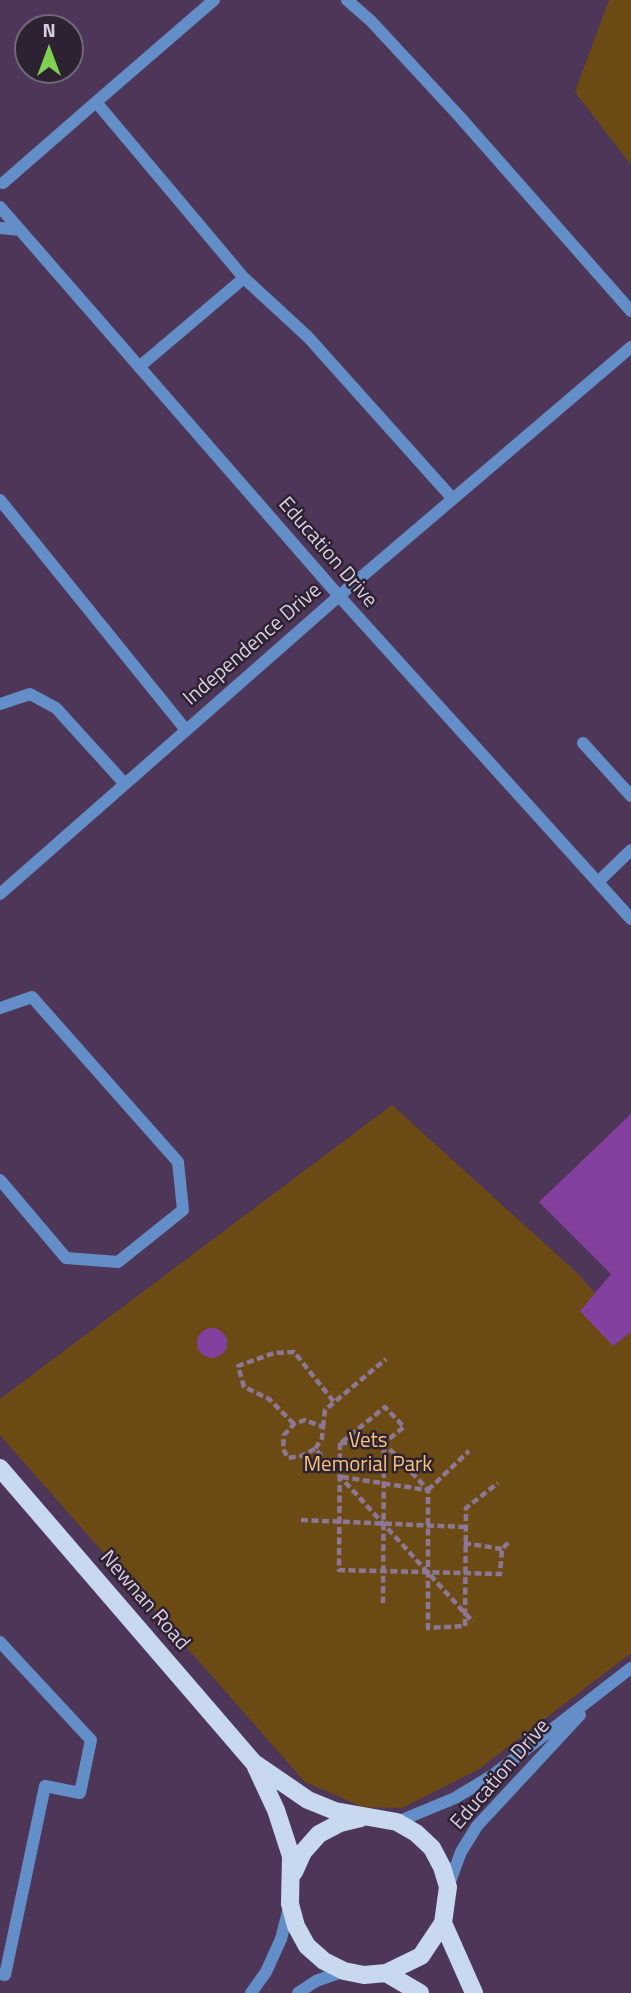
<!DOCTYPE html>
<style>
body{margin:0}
#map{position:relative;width:631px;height:1993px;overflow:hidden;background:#4e3658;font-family:"Titillium Web",sans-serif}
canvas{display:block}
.north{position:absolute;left:14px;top:14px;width:70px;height:70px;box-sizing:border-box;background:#2d2232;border:2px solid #736678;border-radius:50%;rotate:0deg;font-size:19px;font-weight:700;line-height:28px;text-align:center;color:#dbcde1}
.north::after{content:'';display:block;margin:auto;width:24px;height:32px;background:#80d051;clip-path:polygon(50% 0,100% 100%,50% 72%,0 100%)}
</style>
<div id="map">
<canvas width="631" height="1993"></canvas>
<div class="north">N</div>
</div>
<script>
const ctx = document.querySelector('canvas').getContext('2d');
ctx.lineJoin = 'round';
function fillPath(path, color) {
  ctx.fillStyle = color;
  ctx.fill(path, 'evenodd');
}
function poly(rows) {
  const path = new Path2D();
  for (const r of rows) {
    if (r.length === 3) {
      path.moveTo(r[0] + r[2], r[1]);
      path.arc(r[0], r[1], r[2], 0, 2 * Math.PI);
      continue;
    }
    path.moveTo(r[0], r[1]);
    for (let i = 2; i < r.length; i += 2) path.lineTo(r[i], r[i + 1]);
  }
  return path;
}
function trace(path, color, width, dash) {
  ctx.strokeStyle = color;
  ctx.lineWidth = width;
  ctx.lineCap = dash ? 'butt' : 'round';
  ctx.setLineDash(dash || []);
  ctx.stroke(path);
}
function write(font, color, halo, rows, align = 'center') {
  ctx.font = font + ' "Titillium Web",sans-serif';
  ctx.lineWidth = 5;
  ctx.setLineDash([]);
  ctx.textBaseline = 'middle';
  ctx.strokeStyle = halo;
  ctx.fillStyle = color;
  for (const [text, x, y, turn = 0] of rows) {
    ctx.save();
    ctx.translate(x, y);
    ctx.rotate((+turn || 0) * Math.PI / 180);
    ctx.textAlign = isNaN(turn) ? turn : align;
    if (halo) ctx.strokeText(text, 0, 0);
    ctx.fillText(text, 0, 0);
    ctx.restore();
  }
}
const green = poly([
 [609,0,631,0,631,165,575,92],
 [392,1105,576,1272,631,1333,631,1653,479,1769,402,1808,363,1807,305,1782,0,1435,0,1399]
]);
const building = poly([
 [631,1114,631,1332,613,1346,580,1311,611,1274,539,1202],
 [212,1343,15]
]);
const path = poly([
 [294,1424,269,1399,244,1387,238,1366,274,1353,294,1352,334,1402],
 [323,1427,325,1410,386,1359],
 [342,1442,385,1407,404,1427,384,1443,383,1603],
 [340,1443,384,1443,428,1490,428,1628,465,1626,466,1508,498,1483],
 [340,1443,339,1570,500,1574,502,1549,509,1542],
 [315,1449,301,1456,288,1458,283,1449,284,1435,294,1424,305,1420,323,1427,322,1438,315,1449,473,1622],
 [342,1477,427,1490],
 [428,1490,469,1451],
 [301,1520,464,1527],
 [464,1543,502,1549]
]);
const minor = poly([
 [347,0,371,21,459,116,631,311],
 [96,102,214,0],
 [3,183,96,102,244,278,139,367],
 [0,207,339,596,631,919],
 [0,228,20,230],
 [244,278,308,337,453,499],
 [0,500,186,730],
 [0,704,30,694,56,708,125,784],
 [583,743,631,796],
 [598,882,631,850],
 [0,894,339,596,631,347],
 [0,1008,32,997,178,1162,183,1210,118,1262,66,1258,0,1180],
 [0,1642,91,1740,80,1793,45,1786,5,1975,0,1974],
 [397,1822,455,1798,493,1775,631,1668],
 [448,1887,461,1852,477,1826,580,1715],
 [251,1993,266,1972,281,1939,289,1908],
 [298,1993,316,1981,344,1971]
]);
const major = poly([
 [0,1468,254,1763,308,1800,335,1811,397,1822,416,1833,432,1848,442,1867,448,1887,443,1923,421,1956,386,1973],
 [256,1767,276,1810,291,1856,290,1904,296,1926,307,1946,324,1961,344,1971,364,1975,386,1973,420,1993],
 [294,1872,303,1852,319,1834,340,1823,361,1818],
 [443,1923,474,1993]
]);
const streetNames = [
 ["Education Drive",327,553,49],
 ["Independence Drive",253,645,-41],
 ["Newnan Road",144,1601,49],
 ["Education Drive",501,1775,-49]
];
const parkNames = [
 ["Vets",368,1442],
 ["Memorial Park",368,1466]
];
fillPath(green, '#6c4a13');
fillPath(building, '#84409e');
trace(path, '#8c7894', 4.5, [7, 3.5]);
trace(minor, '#638ec7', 12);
trace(major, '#c7d8ef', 18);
write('21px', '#dbcde1', '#2d2232', streetNames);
write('21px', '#f8c376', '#2d2232', parkNames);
</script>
